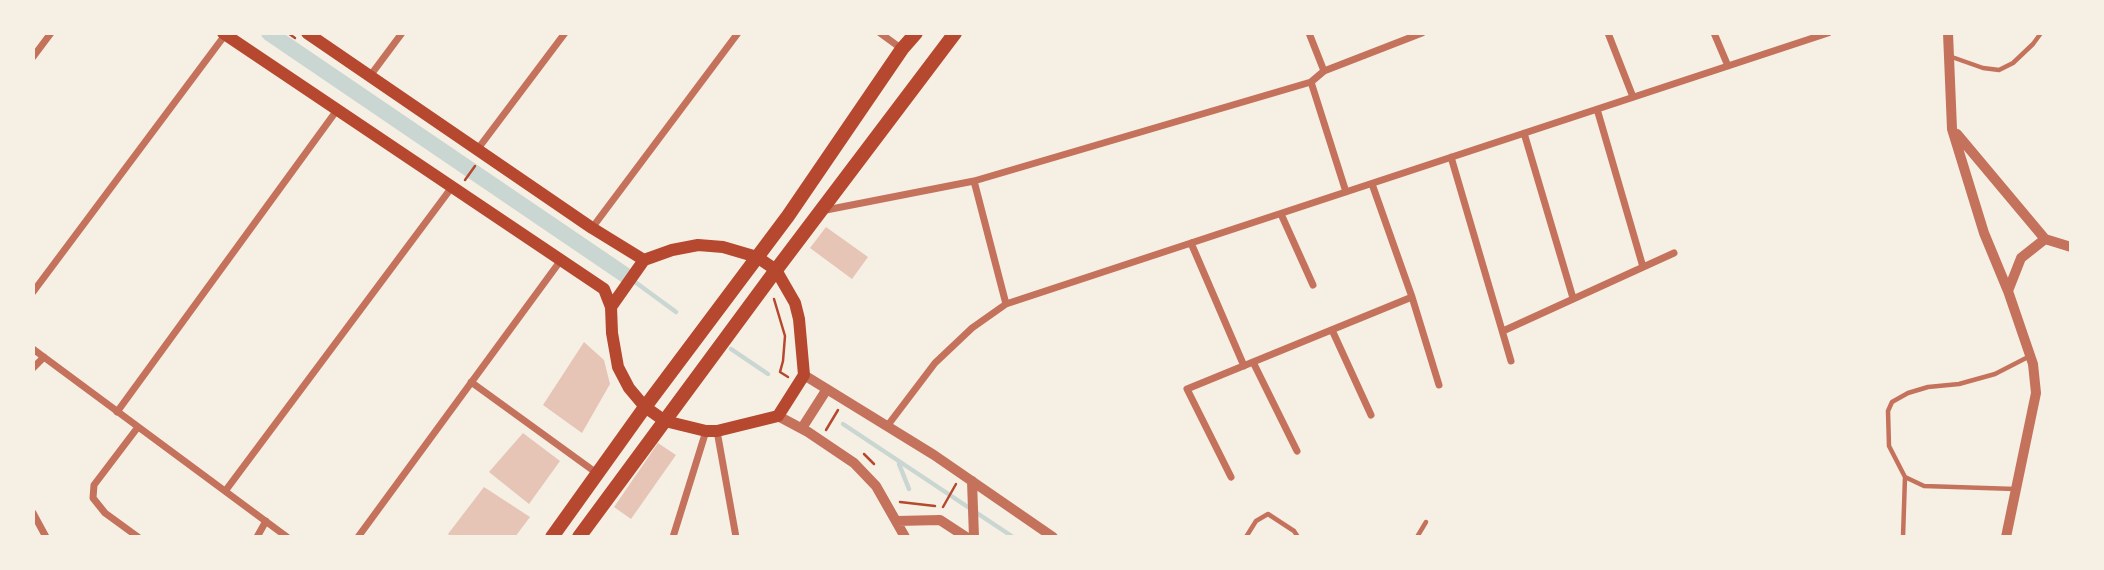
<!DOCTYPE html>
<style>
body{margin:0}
#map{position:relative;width:2104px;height:570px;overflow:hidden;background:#f6efe4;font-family:Cabin,sans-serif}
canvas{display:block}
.frame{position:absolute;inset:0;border:35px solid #f6efe4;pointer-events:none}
</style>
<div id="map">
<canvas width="2104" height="570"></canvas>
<div class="frame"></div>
</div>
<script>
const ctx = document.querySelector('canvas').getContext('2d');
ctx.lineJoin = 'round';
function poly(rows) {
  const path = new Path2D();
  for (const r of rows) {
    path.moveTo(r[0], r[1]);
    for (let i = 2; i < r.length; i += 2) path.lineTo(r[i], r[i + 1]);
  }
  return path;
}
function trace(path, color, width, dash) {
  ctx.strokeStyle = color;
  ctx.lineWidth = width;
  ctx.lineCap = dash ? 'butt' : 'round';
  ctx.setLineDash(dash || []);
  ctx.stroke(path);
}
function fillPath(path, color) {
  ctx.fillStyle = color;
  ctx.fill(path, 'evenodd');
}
const stream = poly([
 [631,279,676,312],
 [731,349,768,374],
 [843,424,1013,537],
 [899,464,909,489]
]);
const canal = poly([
 [269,33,628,277]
]);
const building = poly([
 [826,227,868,257,852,279,810,248],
 [584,342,604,360,610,384,582,433,543,405],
 [523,433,560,461,529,504,489,472],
 [658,443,676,455,631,519,614,507],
 [484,487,530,517,515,537,451,537,448,534]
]);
const path = poly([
 [288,33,295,38],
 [465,180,475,166],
 [774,299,785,336,783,361,780,372,788,377],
 [826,430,838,410],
 [864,454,874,464],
 [900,502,935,506],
 [943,507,956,484]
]);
const service = poly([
 [1949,56,1983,68,1999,70,2013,63,2033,44,2041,33],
 [2015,489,1924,486,1905,477,1889,446,1888,411,1892,402,1908,393,1928,387,1959,384,1995,374,2030,356],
 [1246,537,1256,521,1268,514,1294,531,1298,537],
 [1417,537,1426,522],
 [1903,537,1905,477]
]);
const minor = poly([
 [880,33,902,49],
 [1309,33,1324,71],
 [1608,33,1633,97],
 [1714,33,1728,66],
 [33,57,51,33],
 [370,76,402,33],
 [1311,82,1346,192],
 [1597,109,1643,267],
 [1524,133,1573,298],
 [477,150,565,33],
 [1451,157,1511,361],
 [974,181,1006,304],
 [1372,184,1412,297,1439,385],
 [821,211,974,181,1311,82,1324,71,1422,33],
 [1281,214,1313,285],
 [592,228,738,33],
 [1191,243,1244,366],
 [33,292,225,35],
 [1332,330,1371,415],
 [1503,331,1674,253],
 [33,349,287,537],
 [1253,362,1297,451],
 [33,368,44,357],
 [471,382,598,474],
 [117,412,337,110],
 [888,425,935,363,972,328,1006,304,1828,33],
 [138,427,94,485,93,498,105,513,138,537],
 [717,431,736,537],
 [1231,477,1187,389,1412,297],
 [226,490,452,187],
 [33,513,46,537],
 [257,537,266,521],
 [358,537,561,260],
 [673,537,706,431]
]);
const tertiary = poly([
 [1948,33,1952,129,1984,233,2008,291,2033,364,2036,393,2006,537],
 [1957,134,2045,239],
 [2008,291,2021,258,2045,239,2071,247],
 [804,375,934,455,1053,537],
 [778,416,808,432,854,463,876,486,905,537],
 [802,428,827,389],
 [972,481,974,537],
 [897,521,940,520,966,537]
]);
const secondary = poly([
 [223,33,604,289,611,307,612,333,618,367,629,388,645,407,665,421,706,431,717,431,778,416,804,375,799,319,795,303,776,270,757,257,723,247,698,245,672,250,644,260],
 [307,33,592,228,644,260],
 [611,307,644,260]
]);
const primary = poly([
 [552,537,645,407,788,216,902,49,916,33],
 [579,537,776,270,955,33]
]);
trace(stream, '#c9d6d2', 4.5);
trace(canal, '#c9d6d2', 16);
fillPath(building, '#e6c5b7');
trace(path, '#b5482f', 2.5);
trace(service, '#c5725c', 4.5);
trace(minor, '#c5725c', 7);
trace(tertiary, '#c5725c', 10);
trace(secondary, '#b5482f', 12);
trace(primary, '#b5482f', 14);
</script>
